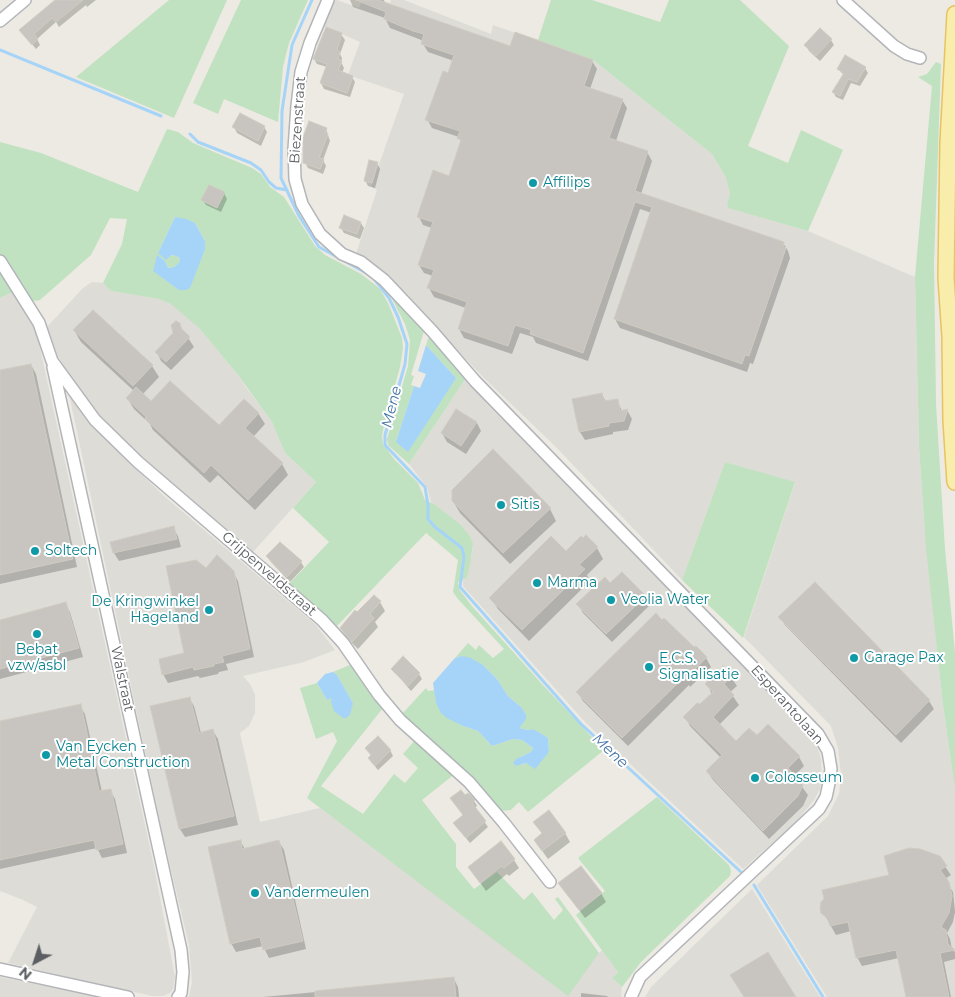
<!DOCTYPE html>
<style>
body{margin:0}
#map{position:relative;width:955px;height:997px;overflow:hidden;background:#eceae2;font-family:Montserrat,sans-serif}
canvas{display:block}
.north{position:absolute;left:10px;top:937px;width:50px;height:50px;-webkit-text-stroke:4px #fff;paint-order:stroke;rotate:220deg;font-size:14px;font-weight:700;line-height:20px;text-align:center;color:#5b5e62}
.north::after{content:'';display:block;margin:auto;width:18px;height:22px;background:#5b5e62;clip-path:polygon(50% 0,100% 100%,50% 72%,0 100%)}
</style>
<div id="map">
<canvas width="955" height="997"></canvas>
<div class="north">N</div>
</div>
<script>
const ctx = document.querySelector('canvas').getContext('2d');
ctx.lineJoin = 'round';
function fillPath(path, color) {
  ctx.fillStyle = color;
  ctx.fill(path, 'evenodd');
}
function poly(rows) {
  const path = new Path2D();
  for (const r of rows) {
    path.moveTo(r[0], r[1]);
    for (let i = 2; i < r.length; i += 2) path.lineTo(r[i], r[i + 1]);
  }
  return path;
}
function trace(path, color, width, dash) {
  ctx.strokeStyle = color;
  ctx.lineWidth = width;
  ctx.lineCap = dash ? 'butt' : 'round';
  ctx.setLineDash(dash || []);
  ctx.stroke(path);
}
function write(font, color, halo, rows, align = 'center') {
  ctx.font = font + ' Montserrat,sans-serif';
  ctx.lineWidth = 4;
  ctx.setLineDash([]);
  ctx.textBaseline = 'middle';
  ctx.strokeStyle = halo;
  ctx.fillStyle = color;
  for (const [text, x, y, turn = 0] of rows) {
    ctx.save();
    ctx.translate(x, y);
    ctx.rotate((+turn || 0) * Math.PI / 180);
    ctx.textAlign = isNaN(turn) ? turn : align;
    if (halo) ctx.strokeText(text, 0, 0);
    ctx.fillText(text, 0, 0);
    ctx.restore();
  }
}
const industrial = poly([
 [331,0,337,0,359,8,362,0,381,0,390,3,391,0,404,0,491,34,493,25,593,60,712,154,726,178,730,194,727,204,729,208,808,231,915,277,919,447,924,523,943,705,955,790,955,997,827,997,757,885,828,816,839,794,841,774,838,748,831,726,744,637,795,483,725,462,682,580,556,447,484,378,384,273,355,257,377,190,371,187,404,94,348,75,360,42,319,24],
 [92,282,103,283,111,291,159,299,172,304,188,317,199,328,238,375,247,389,259,404,272,422,285,453,316,482,253,552,103,423,77,388,58,356,47,327,83,288],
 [13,292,32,321,38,339,154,866,175,977,173,989,170,993,163,996,152,996,8,963,37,907,23,900,0,891,0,298],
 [466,378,486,403,680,600,806,731,817,746,821,759,822,778,820,789,814,800,798,820,743,869,586,723,463,586,463,580,467,578,473,547,470,536,461,525,431,502,427,487,409,464],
 [69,394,112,446,164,496,315,624,335,650,304,662,243,676,250,684,255,695,255,713,249,726,240,733,260,822,320,808,475,924,599,953,602,950,618,972,612,978,622,987,621,997,189,997,192,982,189,945,163,836],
 [752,889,820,997,645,997,651,987],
 [0,977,100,997,0,997]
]);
const green = poly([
 [169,0,227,0,174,118,76,77],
 [241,0,308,0,289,43,283,67,278,122,224,99,218,114,193,103],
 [551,0,592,0,660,22,669,0,740,0,789,46,748,146,788,163,801,130,843,150,808,231,728,208,727,204,730,194,726,178,712,154,593,60,538,40],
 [936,62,941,64,934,263,936,404,945,549,955,652,955,790,943,705,926,549,919,447,915,277,932,86,918,77,927,74],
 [167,129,178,132,193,143,252,168,261,174,270,187,284,197,315,246,325,255,361,274,374,284,380,289,388,303,402,338,403,348,400,367,385,421,382,436,383,444,394,459,418,483,425,500,434,504,451,517,461,525,470,536,473,544,470,565,467,578,458,582,459,589,471,605,542,684,604,750,528,812,519,802,511,810,499,811,401,715,426,688,428,691,435,690,436,703,463,726,478,731,492,746,513,739,522,740,533,748,531,752,520,757,521,765,526,763,532,765,549,752,548,738,528,729,521,730,519,727,523,723,521,707,508,696,497,679,483,665,462,656,455,658,468,643,476,650,479,645,493,658,504,649,458,599,453,592,458,560,426,533,335,628,288,585,329,542,293,508,316,482,285,453,272,422,238,375,199,328,171,304,159,299,111,291,103,283,122,244,127,219,110,218,91,255,40,300,34,301,25,293,0,256,0,142,41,153,138,192],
 [175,217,195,223,205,241,179,290,157,256,165,261,168,268,174,267,179,263,180,258,176,256,158,253],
 [0,271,13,292,0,298],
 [388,291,424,331,411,375,414,376,411,385,414,386,396,442,456,378,426,345,429,336,466,378,409,464,388,445,387,439,408,366,410,340,405,324],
 [725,462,795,482,743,638,682,580],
 [352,664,383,708,321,786,363,814,394,774,405,783,418,768,403,754,416,739,456,773,422,800,456,844,456,867,474,889,497,872,524,900,532,892,554,920,563,910,555,899,558,897,599,953,568,996,307,798,337,741,333,732,316,739,300,688,317,683,327,700,332,697,353,703,337,675,333,672],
 [657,797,729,865,731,871,730,876,641,962,622,987,612,978,618,972,576,915,605,891,578,858]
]);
const water = poly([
 [175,217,186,219,195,223,205,241,205,249,190,288,186,290,179,290,153,271,157,255,165,261,168,268,174,267,179,263,180,258,176,256,171,255,166,260,158,253],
 [426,345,456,378,408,452,396,442,414,386,420,388,426,374,418,371],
 [462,656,471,658,483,665,497,679,508,696,521,707,526,715,526,719,520,727,521,729,535,730,548,738,549,752,535,769,526,763,516,766,513,763,516,759,531,752,533,748,522,740,513,739,492,746,478,731,463,726,447,718,441,713,436,703,433,683,455,658],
 [333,672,337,675,353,703,350,715,346,718,343,718,334,711,331,702,332,698,327,700,317,683,325,674]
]);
const shadow = poly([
 [62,0,96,0,87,7,86,5,59,27,56,22,37,39,40,45,36,49,20,30],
 [350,0,384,0,385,4,511,48,592,61,597,69,590,89,622,100,627,108,616,141,647,152,652,161,641,194,783,243,788,251,790,258,753,364,750,363,747,372,620,328,615,319,652,213,640,209,588,361,536,343,533,337,520,333,512,354,464,338,459,329,466,308,434,297,429,288,433,276,424,273,419,265,432,228,423,225,419,217,449,177,461,143,459,137,432,128,427,119,454,61,428,52,423,44,424,41,390,28,385,18,353,7],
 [341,34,345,40,340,54,342,58,341,62,344,68,342,73,352,77,355,82,350,97,324,89,321,83,327,67,317,64,314,59],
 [831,40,834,45,820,61,809,51,806,45],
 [865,68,868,73,860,86,851,83,843,100,836,97,833,92,844,75,838,69],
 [234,127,264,127,267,132,261,146,237,133],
 [326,129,330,141,323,160,326,166,323,174,308,168,305,162],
 [377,163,380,169,375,188,368,186,365,180],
 [224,193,227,199,221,212,206,205,203,200],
 [361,223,364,228,360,239,344,233,341,228],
 [179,324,194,347,171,370,161,361,157,352,175,333],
 [74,330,152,366,159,377,142,395,151,403,219,427,258,413,265,424,253,437,282,464,288,475,255,510,218,475,210,483,153,430,150,424,134,409,127,398,134,391,81,342],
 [31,365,36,374,77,567,0,584,0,372],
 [602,394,606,402,617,400,622,411,627,410,632,419,628,430,613,432,613,434,585,440,580,432],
 [477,423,481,431,466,454,447,442,442,433],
 [453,501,550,509,556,521,510,564,460,513],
 [173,528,178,536,181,547,119,561,114,553],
 [597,548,603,559,587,575,590,581,529,641,498,609,491,598,566,553],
 [267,557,301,562,304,567,290,582,271,562],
 [206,569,233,572,238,581,254,657,226,664,228,670,219,672,218,674,200,678,198,676,168,683,163,674,186,654],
 [610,585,645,596,650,605,612,642,583,613,578,604],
 [374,596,380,602,385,611,375,622,378,627,358,649,346,637,341,628],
 [65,603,70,612,83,657,0,679,0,621],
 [780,617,929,701,934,709,901,743,785,625],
 [695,647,706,658,711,667,690,687,689,685,628,746,583,701,578,693],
 [392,669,419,674,422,679,411,691],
 [731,677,737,686,730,692,739,705,719,725,736,743,757,737,799,757,804,766,794,776,808,795,803,806,769,839,713,780,707,771,721,758,690,726,685,717,700,706,712,694,707,684],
 [189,698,194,706,201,733,213,731,218,739,238,825,185,837,180,829,151,707],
 [80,706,85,714,102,792,110,790,115,799,127,853,102,858,97,848,0,869,0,723],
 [367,749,390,750,393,756,378,770,369,759,372,756],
 [465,797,474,801,477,806,475,808,488,827,470,843,458,828,464,816],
 [535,822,565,833,570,842,548,859,535,841,543,834],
 [240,841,245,849,279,842,284,850,306,949,269,958,263,946,236,952,231,943],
 [909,849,939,858,951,875,945,879,953,892,955,912,953,922,947,933,950,939,952,949,955,952,955,959,944,962,951,997,907,997,899,958,862,966,857,957,851,931,836,935,823,912,890,876,886,856],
 [514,860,519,868,509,876,507,874,486,891,470,868],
 [560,884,601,893,606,902,585,918],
 [454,979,458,987,459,997,263,997],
 [581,993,607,996,608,997,581,997]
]);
const stream = poly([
 [312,0,292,45,282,111,281,178,299,216,319,247,368,274],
 [0,50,161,116],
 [190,134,198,142,251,163,261,170,269,182,276,188,287,190],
 [375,280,389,298,398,317,407,344,405,364,385,435,385,445,425,487,428,505,428,519,435,527,462,548,464,557,460,587,581,724,741,872],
 [754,885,823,997]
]);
const building = poly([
 [55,0,83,0,56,22,52,18,34,34,38,39,32,45,19,30,55,0],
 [356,0,378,0,510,46,515,32,593,60,584,86,623,99,609,138,648,151,635,191,784,242,783,247,786,248,749,356,745,355,742,364,614,319,652,207,635,202,583,353,530,334,531,330,515,325,508,346,458,329,467,302,427,288,434,270,418,265,433,222,417,217,433,170,449,176,461,140,457,138,460,131,425,120,443,71,448,73,454,55,421,44,424,34,413,31,384,19,386,12,356,0],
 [326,27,342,33,337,50,340,52,338,59,342,61,338,70,353,76,347,93,320,83,327,64,313,59,326,27],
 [820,28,832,39,816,56,804,45,820,28],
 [845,55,866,67,857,82,848,79,840,96,832,92,844,73,837,69,845,55],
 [240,113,265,126,258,141,232,127,240,113],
 [309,121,327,128,325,133,328,134,319,158,324,159,320,169,303,163,303,137,309,121],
 [369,160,378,162,372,183,364,181,369,160],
 [209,185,225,192,217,208,201,200,209,185],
 [344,215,361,222,357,234,339,228,344,215],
 [93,310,153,365,133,386,73,330,93,310],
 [176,321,180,323,181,328,190,337,166,362,155,352,173,333,171,325,176,321],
 [31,364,73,559,0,575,0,370,31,364],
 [170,381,219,425,244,399,259,413,245,428,283,463,248,500,211,465,204,473,145,419,146,417,126,398,136,387,151,401,170,381],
 [602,393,604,401,618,399,620,411,628,409,624,421,609,423,609,426,579,432,572,399,602,393],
 [456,409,477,422,461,446,441,433,456,409],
 [493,449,551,508,503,553,452,501,452,490,493,449],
 [174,526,177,539,113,553,110,542,174,526],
 [586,535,598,547,579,565,585,569,522,630,489,598,551,536,566,551,581,536,583,538,586,535],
 [280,542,302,561,287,577,266,556,280,542],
 [217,555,234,571,250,649,222,656,224,662,214,664,214,666,194,670,193,667,162,675,159,659,184,653,166,566,196,560,206,568,217,555],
 [622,572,646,596,606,634,576,604,605,577,610,583,622,572],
 [815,582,930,700,896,735,778,617,815,582],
 [374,595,381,601,370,614,374,618,352,642,340,628,355,610,357,612,374,595],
 [66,602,79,648,0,669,0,620,66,602],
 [656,613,662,620,664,618,694,647,696,646,707,657,685,679,683,678,622,738,576,692,656,613],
 [403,656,420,673,408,686,391,669,403,656],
 [723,666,732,676,724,684,734,695,713,717,736,741,749,728,757,735,768,724,800,756,788,768,803,785,798,796,763,831,706,771,722,755,683,717,697,703,700,704,713,692,705,684,723,666],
 [190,697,199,733,213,729,234,816,179,829,150,706,190,697],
 [81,704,99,791,111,789,123,844,96,850,94,840,0,860,0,721,81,704],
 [378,736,391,750,375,766,368,758,371,755,365,748,378,736],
 [461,790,465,795,468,793,475,800,472,803,486,821,466,838,453,823,463,815,450,798,461,790],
 [549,810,566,833,542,851,534,840,542,833,533,822,549,810],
 [241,840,242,849,279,840,303,941,263,950,260,937,230,944,208,847,241,840],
 [501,841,515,859,504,868,501,866,480,883,468,867,501,841],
 [909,848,920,849,940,856,947,866,940,870,949,882,952,896,949,913,941,927,946,930,948,944,955,950,940,953,949,997,906,997,896,950,856,958,848,922,830,926,828,919,821,913,820,909,821,902,824,899,822,890,889,875,884,856,909,848],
 [581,866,602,893,579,910,558,883,581,866],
 [768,952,796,997,744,997,730,975,768,952],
 [454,977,456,997,315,997,315,991,454,977]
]);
const minor = poly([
 [328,0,310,43,301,72,297,106,294,149,295,179,302,204,320,234,342,254,361,262,384,280,433,332,475,381,818,734,828,751,831,769,829,783,826,797,819,809,640,977,631,997],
 [843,0,894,46,907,54,920,58],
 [0,21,25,0],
 [0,261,39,323,52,361,95,420,138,462,322,620,343,643,379,695,400,720,469,782,504,823,550,882],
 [53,367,181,950,183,972,181,993,178,997],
 [0,969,128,997]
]);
const major = poly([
 [955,14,948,143,946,278,950,336,951,420,955,482]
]);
const markers = [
 [533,183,5,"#0f9aa8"],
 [501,505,5,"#0f9aa8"],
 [35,551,5,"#0f9aa8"],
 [537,583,5,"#0f9aa8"],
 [611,600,5,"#0f9aa8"],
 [209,610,5,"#0f9aa8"],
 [37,634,5,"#0f9aa8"],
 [854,658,5,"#0f9aa8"],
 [649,667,5,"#0f9aa8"],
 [46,755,5,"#0f9aa8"],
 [755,778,5,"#0f9aa8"],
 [255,893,5,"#0f9aa8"]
];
const streetNames = [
 ["Biezenstraat",298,120,-86],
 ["Grijpenveldstraat",269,574,41],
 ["Walstraat",122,679,78],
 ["Esperantolaan",787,705,48]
];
const cultureNames = [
 ["Affilips",543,183],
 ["Sitis",511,505],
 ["Soltech",45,551],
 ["Marma",547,583],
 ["Veolia Water",621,600],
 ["De Kringwinkel",199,602,"right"],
 ["Hageland",199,618,"right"],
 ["Bebat",37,650,"center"],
 ["vzw/asbl",37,666,"center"],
 ["Garage Pax",864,658],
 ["E.C.S.",659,659],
 ["Signalisatie",659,675],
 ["Van Eycken -",56,747],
 ["Metal Construction",56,763],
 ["Colosseum",765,778],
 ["Vandermeulen",265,893]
];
const waterNames = [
 ["Mene",392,407,-76],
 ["Mene",610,751,43]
];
fillPath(industrial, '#dedcd7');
fillPath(green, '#c0e2c1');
fillPath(water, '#a6d4f8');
fillPath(shadow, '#0003');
trace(stream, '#a6d4f8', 3);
fillPath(building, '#c8c5c0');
trace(building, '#d0ccc1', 1);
trace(minor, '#b3b5b9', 14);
trace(major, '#e7c361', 18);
trace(minor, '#fff', 11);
trace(major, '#f9edab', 15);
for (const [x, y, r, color] of markers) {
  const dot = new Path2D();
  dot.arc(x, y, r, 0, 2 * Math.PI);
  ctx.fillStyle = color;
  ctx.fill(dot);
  trace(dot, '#fff', 2);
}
write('14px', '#5b5e62', '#fff', streetNames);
write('14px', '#0d838f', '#fff', cultureNames, 'left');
write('italic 15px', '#4575a9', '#fff', waterNames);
</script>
